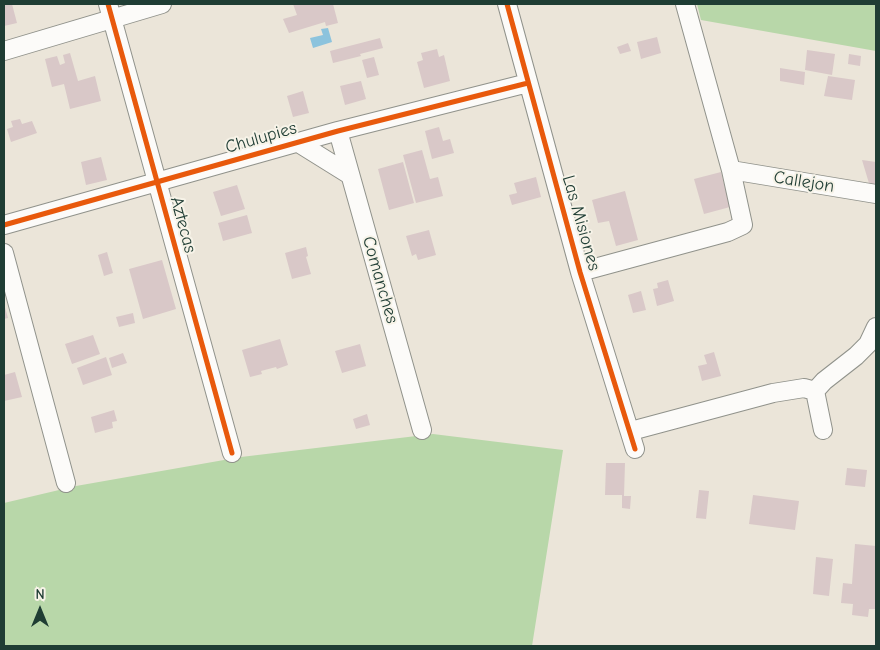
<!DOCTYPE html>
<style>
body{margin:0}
#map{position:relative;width:880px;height:650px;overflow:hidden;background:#ebe5d9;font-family:"Comic Neue",sans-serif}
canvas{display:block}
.frame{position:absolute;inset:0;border:5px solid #1f3d34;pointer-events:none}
.north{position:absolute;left:15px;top:585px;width:50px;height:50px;-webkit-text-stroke:4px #f7f3e8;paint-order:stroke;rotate:0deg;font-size:14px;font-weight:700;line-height:20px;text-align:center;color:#1f3d34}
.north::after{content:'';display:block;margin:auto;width:18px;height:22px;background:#1f3d34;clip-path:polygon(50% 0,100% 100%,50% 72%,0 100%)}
</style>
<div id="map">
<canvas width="880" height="650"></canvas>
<div class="frame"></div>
<div class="north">N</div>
</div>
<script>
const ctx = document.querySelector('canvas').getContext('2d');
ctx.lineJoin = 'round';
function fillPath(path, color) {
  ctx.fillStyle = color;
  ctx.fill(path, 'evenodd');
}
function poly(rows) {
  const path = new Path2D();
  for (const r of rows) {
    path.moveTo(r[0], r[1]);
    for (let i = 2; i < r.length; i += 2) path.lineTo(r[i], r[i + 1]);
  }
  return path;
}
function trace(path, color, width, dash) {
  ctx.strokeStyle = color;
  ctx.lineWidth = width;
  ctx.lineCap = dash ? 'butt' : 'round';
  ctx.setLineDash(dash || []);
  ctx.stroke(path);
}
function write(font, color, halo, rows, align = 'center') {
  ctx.font = font + ' "Comic Neue",sans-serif';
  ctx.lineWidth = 4;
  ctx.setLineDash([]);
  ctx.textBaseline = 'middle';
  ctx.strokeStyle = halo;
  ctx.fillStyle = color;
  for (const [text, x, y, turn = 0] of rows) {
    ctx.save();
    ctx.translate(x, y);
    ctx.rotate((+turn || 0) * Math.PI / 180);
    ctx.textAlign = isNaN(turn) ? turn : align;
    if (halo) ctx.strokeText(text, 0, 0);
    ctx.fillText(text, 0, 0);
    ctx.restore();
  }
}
const green = poly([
 [697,4,876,4,876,51,701,20],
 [433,434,563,450,532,646,4,646,4,503,76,486,241,457]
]);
const water = poly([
 [328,28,332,42,313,48,310,38,323,35,321,29]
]);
const building = poly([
 [4,4,12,4,17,23,4,26],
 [293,4,333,4,338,23,326,26,325,22,289,33,283,19,297,15],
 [657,37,661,53,641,59,637,42],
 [380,38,383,48,360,54,361,56,333,63,330,51],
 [628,43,631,51,620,54,617,47],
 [437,49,439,57,444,55,450,81,424,88,417,62,423,60,421,53],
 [807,50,835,54,832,75,805,70],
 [70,53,78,81,95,76,101,101,70,109,64,84,52,87,45,59,57,56,60,65,65,63,63,55],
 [849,54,861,56,860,66,848,64],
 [374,57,379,75,367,78,362,60],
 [780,68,805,72,804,85,780,81],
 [828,76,855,80,852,100,824,96],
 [361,81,366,99,345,105,340,86],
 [303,91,309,113,293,117,287,96],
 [20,119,22,124,32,121,37,133,11,142,7,129,13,127,11,121],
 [439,127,443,141,450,139,454,153,432,159,425,131],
 [422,150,430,179,438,177,443,196,416,203,403,155],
 [101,157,107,180,86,185,81,162],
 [862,160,876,162,876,190,871,190],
 [403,162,414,203,389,210,378,169],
 [721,172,730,207,704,214,694,179],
 [536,177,541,197,512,205,509,195,517,193,514,183],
 [237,185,245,209,221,216,213,192],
 [625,191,638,240,616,246,609,221,598,223,592,200],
 [247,215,252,233,223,241,218,223],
 [429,230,436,255,418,260,416,254,412,256,406,236],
 [306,247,308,256,306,257,311,274,292,279,285,253],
 [107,252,113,273,104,276,98,255],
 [162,260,176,309,143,319,129,269],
 [668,280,674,301,657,306,653,289,658,288,657,283],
 [641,291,646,310,633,313,628,295],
 [4,304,8,318,4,319],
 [133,313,135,323,119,327,116,317],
 [93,335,100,354,72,364,65,344],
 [280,339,288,365,277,369,276,367,261,371,262,374,250,377,242,350],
 [360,344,366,366,342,373,335,351],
 [714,352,721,376,702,381,698,366,707,364,704,355],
 [123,353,127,363,112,368,109,358],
 [106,357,112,375,83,385,77,368],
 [15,372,22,397,4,401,4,375],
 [114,410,117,421,112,422,113,428,95,433,91,417],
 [367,414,370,425,356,429,353,419],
 [606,463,625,463,624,496,631,496,630,509,622,508,622,495,605,495],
 [847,468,867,470,865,487,845,485],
 [699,490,709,491,706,519,696,518],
 [753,495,799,501,795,530,749,524],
 [855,544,876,546,876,609,869,609,868,617,852,615,853,604,841,603,843,583,852,584],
 [816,557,833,559,829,596,813,594]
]);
const minor = poly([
 [108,4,232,453],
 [507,4,580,272,635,449],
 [4,51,162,4],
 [338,131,422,430],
 [297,142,350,175],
 [731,170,876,194],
 [4,225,338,131,528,83],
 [4,253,66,483],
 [580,272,728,232,743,225,731,170,685,4],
 [815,391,824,381,856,356,868,344,876,327],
 [815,391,823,430],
 [631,431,773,393,804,388,815,391]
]);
const cycleway = poly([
 [108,4,232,453],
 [507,4,580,272,635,449],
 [4,225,338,131,528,83]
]);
const streetNames = [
 ["Chulupies",261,138,-16],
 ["Callejon",804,182,9],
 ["Las Misiones",581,223,74],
 ["Aztecas",183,225,75],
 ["Comanches",380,280,74]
];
fillPath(green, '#b8d7a9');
fillPath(water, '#8cc3dd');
fillPath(building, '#d9c8c8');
trace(minor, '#90928b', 20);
trace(minor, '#fcfbf9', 18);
trace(cycleway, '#e8590c', 5);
write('18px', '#1f3d34', '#f7f3e8', streetNames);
</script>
